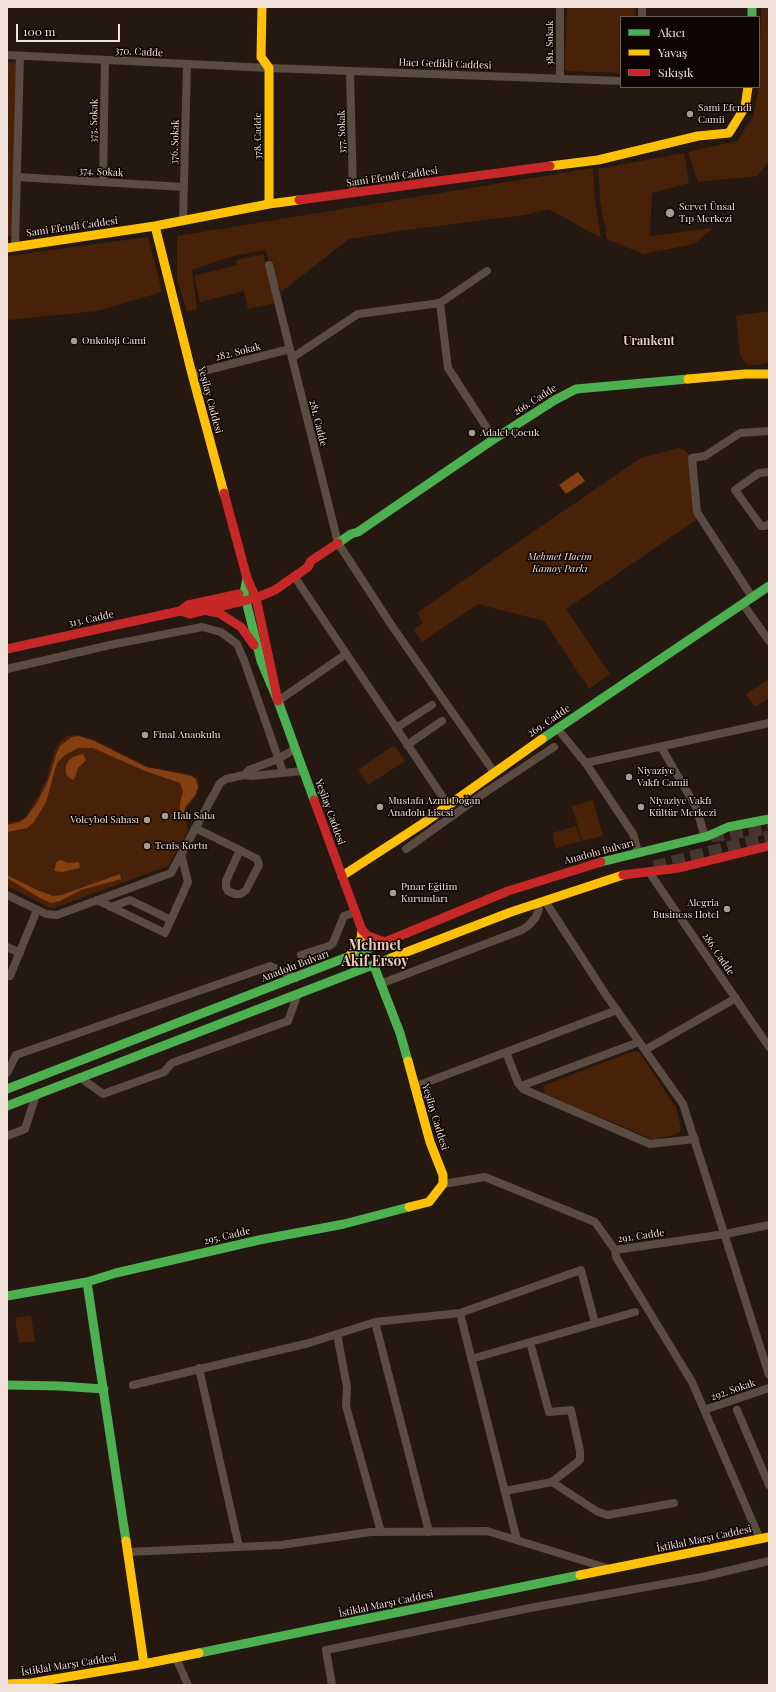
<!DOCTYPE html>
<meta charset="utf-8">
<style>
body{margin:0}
#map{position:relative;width:776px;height:1692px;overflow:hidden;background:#251811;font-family:"Playfair Display",serif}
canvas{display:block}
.frame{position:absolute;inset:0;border:8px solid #f2e1d8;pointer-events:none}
.legend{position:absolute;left:620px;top:16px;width:140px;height:72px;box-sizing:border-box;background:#0e0502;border:1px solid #695d58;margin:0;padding:5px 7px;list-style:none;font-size:12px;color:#f2e1d8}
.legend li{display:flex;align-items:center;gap:8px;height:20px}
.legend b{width:20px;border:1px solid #695d58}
.scale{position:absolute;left:16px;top:24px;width:104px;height:18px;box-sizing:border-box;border:2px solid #f2e1d8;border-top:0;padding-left:5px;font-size:12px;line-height:14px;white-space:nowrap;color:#f2e1d8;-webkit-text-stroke:3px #0e0502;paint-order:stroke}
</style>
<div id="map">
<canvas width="776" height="1692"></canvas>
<div class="frame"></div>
<ul class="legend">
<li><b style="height:5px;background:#4caf50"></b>Akıcı</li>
<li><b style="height:5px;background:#ffc107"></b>Yavaş</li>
<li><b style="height:5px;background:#c62828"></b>Sıkışık</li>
</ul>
<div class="scale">100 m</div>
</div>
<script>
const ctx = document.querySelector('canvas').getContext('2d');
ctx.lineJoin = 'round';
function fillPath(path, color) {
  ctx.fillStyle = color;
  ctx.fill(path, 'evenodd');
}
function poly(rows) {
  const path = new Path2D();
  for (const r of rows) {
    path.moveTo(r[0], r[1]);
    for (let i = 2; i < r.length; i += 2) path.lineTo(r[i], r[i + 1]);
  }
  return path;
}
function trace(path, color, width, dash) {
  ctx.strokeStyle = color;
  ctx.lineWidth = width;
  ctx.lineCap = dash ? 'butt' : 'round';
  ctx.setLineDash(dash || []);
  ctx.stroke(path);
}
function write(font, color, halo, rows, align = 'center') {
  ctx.font = font + ' "Playfair Display",serif';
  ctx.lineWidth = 3;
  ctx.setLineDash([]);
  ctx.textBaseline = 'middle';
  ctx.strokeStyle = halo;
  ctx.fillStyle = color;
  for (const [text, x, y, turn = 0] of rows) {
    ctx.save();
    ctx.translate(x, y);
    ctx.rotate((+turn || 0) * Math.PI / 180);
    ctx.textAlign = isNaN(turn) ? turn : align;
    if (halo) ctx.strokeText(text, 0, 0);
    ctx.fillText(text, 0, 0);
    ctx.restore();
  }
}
const green = poly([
 [567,7,636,7,635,17,621,17,621,73,565,71],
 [761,7,769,7,769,162,757,176,698,182,688,152,737,141,753,117,759,87],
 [7,62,17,63,12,236,7,236],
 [684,153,689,183,652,193,650,236,713,228,694,244,643,254,607,239,600,200,598,169],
 [593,168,595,200,601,238,549,209,524,215,392,232,349,239,281,292,265,250,233,256,192,270,197,309,187,312,177,278,177,236],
 [148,237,162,292,97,311,7,320,7,256],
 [263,254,275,303,248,309,244,291,200,302,194,276,237,265,236,260],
 [769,311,769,362,758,365,748,365,743,361,740,355,736,316],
 [678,448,685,450,692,458,696,520,566,609,610,674,589,689,544,621,478,604,422,642,413,630,423,623,417,613,524,538,641,458],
 [769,679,769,698,755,707,746,694],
 [75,735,91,738,146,766,193,775,198,779,199,787,196,796,187,808,185,814,188,831,168,866,54,908,49,907,7,886,7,822,19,821,26,816,37,798,47,777,54,752,60,742,67,736],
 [394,745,405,761,368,785,358,770],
 [593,800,603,836,582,841,572,806],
 [576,826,581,841,556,848,552,833],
 [634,1051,639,1052,676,1108,681,1128,679,1133,655,1140,545,1094,544,1089,545,1085],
 [31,1315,35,1341,19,1343,15,1318]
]);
const water = poly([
 [578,472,585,481,566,494,559,485],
 [78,736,94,741,146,767,192,776,196,780,198,787,195,795,185,807,184,816,182,816,180,810,180,803,183,791,180,783,145,771,93,748,78,748,65,755,57,763,46,802,34,822,27,828,7,832,7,825,20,822,26,818,37,803,48,781,56,755,60,746,72,737],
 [83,754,86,760,78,768,75,778,73,780,69,778,66,774,66,766,69,760,73,757],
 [61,860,68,863,79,862,80,868,62,872,54,871,56,863,58,861],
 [120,874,121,879,81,890,60,901,51,903,40,898,7,878,7,875,37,890,53,896,61,895]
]);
const primaryTunnel = poly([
 [711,836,769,828],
 [654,867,769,837]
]);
const street = poly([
 [642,17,642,7],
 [7,55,269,68,621,81],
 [350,71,353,193],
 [560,79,560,7],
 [17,177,184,187],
 [103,182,105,60],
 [183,220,187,64],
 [15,247,20,56],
 [269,265,338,543,392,626,494,772],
 [440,303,487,271],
 [292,358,358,314,440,303,448,368,494,439],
 [192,374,290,349],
 [769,472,759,473,735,490,761,526,765,526,769,524],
 [294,576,448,805],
 [752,597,697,512,692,458,705,456,740,433,769,431],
 [743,604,769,641],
 [7,669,110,645,202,627,221,632,237,644,244,660,283,772],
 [278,701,346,654],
 [396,728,432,705],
 [557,728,587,765,633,834,638,852],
 [407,745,442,721],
 [661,747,696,807,705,837],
 [585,763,769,723],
 [244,775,249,770,278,759,295,749],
 [195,828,240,850,226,881,226,887,228,891,235,894,241,894,246,890,259,865,257,859,240,850],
 [406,849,483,794,554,747],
 [649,872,769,1047],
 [7,895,46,914,57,915,171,873,220,783,226,779,244,775,251,776,303,771],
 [97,900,165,933,188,882,181,854],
 [545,901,606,995,683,1104,769,1375],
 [111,907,130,900,171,920],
 [7,947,20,953],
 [301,955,329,946,333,943,344,916,356,912],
 [7,974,10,976,37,910],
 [380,984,522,930,529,925,536,917,539,909,537,904],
 [645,1050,736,998],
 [506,1052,518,1083,523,1089,650,1144,695,1139],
 [7,1073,16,1055,270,966,296,978],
 [81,1078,103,1094,164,1072,172,1063,288,1021,297,996],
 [521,1086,639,1042],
 [414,1087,617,1010],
 [7,1136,25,1129,36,1095],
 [443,1184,485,1177,595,1222,615,1250,725,1234,769,1225],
 [615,1250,616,1257,692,1382,760,1539],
 [460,1313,517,1540],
 [375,1322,429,1532],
 [337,1334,347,1387,346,1406,381,1532],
 [530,1342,549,1412,571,1410,580,1451,580,1460,552,1482],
 [471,1359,635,1312],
 [199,1368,239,1547],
 [133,1385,309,1343,375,1322,460,1313,581,1270,595,1323],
 [704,1410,769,1388],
 [737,1410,769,1485],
 [505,1491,552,1482,598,1512,608,1515,674,1503],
 [128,1552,281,1545,371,1532,487,1531,607,1568],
 [176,1658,188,1685],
 [332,1685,326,1650,530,1608,702,1577,769,1561]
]);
const fast = poly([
 [752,7,752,17],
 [338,543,351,534,358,532,494,439,555,400,576,389,688,379],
 [247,578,244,593,261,661,278,701,314,800],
 [542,739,769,586],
 [601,862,708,836,728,827,769,819],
 [374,966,400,1033,408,1061],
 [7,1089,373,947],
 [7,1106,391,958],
 [87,1282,126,1541],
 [7,1296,87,1282,116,1273,259,1240,344,1224,409,1207],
 [7,1385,60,1386,104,1389],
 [199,1653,580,1575]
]);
const slow = poly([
 [262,7,261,57,269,68,269,204],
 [550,166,598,160,698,136,729,133,745,107,748,87],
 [155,226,192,374,224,493],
 [7,248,155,226,269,204,299,200],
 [688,379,745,374,769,374],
 [342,876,422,824,542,739],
 [349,957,361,939,362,930],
 [391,958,511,912,623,875],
 [408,1061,430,1142,443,1175,443,1184,429,1202,409,1207],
 [126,1541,144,1664],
 [580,1575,769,1537],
 [7,1684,31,1683,144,1664,199,1653]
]);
const jam = poly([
 [299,200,550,166],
 [224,493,247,578,256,598,278,701],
 [180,611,190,614,256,598,275,590,308,567,311,561,338,543],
 [208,611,219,613,241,627,254,645],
 [7,649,180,611,188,605,239,594],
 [314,800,362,930,368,936,385,942],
 [623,875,679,868,769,846],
 [373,947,508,891,601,862]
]);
const markers = [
 [690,114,4,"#aa9b92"],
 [670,213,5,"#aa9b92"],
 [74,341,4,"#aa9b92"],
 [472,433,4,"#aa9b92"],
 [145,735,4,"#aa9b92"],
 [629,777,4,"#aa9b92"],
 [380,807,4,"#aa9b92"],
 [641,807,4,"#aa9b92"],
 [165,816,4,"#aa9b92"],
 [147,820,4,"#aa9b92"],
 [147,846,4,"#aa9b92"],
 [393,893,4,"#aa9b92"],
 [727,909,4,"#aa9b92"]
];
const streetNames = [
 ["381. Sokak",550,43,-90],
 ["370. Cadde",139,52,3],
 ["Hacı Gedikli Caddesi",445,64,2],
 ["375. Sokak",94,121,-89],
 ["377. Sokak",342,132,-91],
 ["378. Cadde",258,136,-90],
 ["376. Sokak",175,142,-88],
 ["374. Sokak",101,172,3],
 ["Sami Efendi Caddesi",392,177,-8],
 ["Sami Efendi Caddesi",72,227,-8],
 ["282. Sokak",238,352,-14],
 ["Yeşilay Caddesi",210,400,75],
 ["266. Cadde",535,400,-32],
 ["281. Cadde",318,423,76],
 ["313. Cadde",91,619,-12],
 ["269. Cadde",549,721,-34],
 ["Yeşilay Caddesi",330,812,70],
 ["Anadolu Bulvarı",599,852,-15],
 ["286. Cadde",718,954,56],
 ["Anadolu Bulvarı",295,966,-21],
 ["Yeşilay Caddesi",435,1117,73],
 ["295. Cadde",227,1236,-13],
 ["291. Cadde",641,1236,-8],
 ["292. Sokak",733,1390,-19],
 ["İstiklal Marşı Caddesi",704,1539,-12],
 ["İstiklal Marşı Caddesi",386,1604,-12],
 ["İstiklal Marşı Caddesi",69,1665,-9]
];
const poiNames = [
 ["Sami Efendi",698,108],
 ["Camii",698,120],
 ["Servet Ünsal",679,207],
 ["Tıp Merkezi",679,219],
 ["Onkoloji Cami",82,341],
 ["Adalet Çocuk",480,433],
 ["Final Anaokulu",153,735],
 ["Niyaziye",637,771],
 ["Vakfı Camii",637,783],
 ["Mustafa Azmi Doğan",388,801],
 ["Anadolu Lisesi",388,813],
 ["Niyaziye Vakfı",649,801],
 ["Kültür Merkezi",649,813],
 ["Halı Saha",173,816],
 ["Voleybol Sahası",139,820,"right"],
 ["Tenis Kortu",155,846],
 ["Pınar Eğitim",401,887],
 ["Kurumları",401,899],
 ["Alegria",719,903,"right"],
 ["Business Hotel",719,915,"right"]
];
const parkNames = [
 ["Mehmet Hacim",560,557],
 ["Kamoy Parkı",560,569]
];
const quarterNames = [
 ["Urankent",649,341]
];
const districtNames = [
 ["Mehmet",375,946],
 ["Akif Ersoy",375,962]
];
fillPath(green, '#482208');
fillPath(water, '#854011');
trace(primaryTunnel, '#44362f', 13, [13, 6]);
trace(street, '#5c4b41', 8);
trace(fast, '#4caf50', 9);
trace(slow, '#ffc107', 9);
trace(jam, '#c62828', 9);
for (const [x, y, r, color] of markers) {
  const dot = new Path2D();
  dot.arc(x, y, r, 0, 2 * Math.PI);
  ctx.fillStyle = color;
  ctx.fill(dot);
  trace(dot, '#0e0502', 1.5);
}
write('10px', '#f2e1d8', '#0e0502', streetNames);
write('10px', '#f2e1d8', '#0e0502', poiNames, 'left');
write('italic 10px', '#efd9cd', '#0e0502', parkNames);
write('bold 12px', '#ebcab9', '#0e0502', quarterNames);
write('bold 14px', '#ebcab9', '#0e0502', districtNames);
</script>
